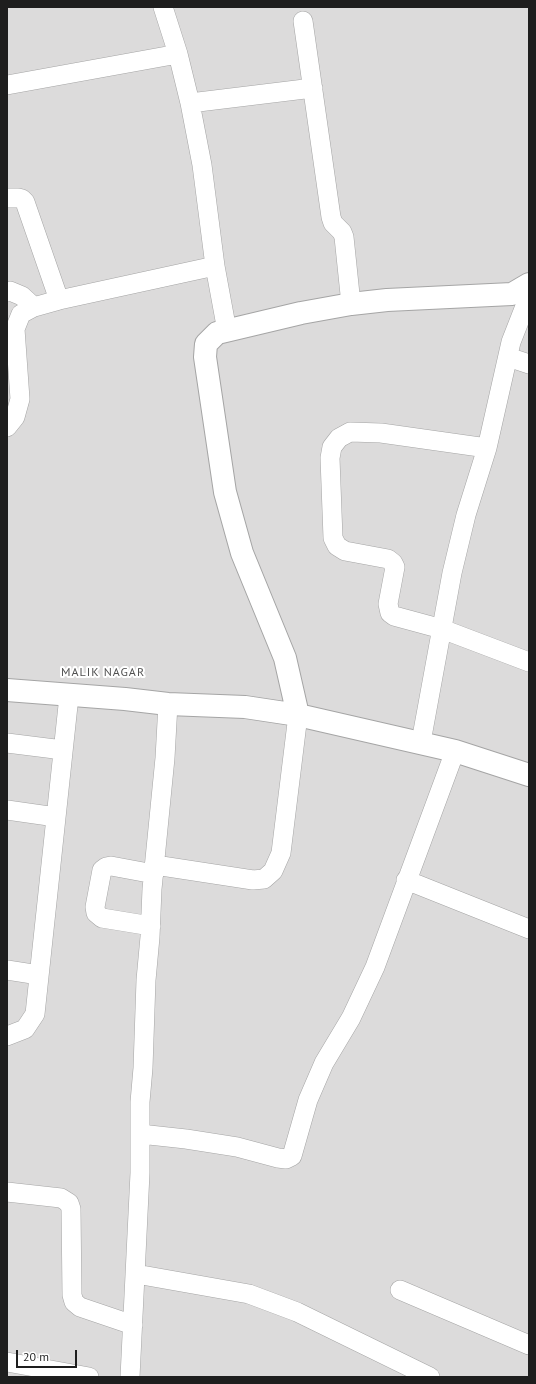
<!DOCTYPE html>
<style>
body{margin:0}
#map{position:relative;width:536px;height:1384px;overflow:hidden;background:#f0ede3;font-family:"PT Sans",sans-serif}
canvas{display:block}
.frame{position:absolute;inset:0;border:8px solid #1e1e1e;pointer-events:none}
.scale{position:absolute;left:16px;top:1350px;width:61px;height:18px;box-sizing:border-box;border:2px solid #1e1e1e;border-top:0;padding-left:5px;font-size:12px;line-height:14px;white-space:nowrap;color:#1e1e1e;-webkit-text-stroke:3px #fff;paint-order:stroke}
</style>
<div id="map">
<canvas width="536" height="1384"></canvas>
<div class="frame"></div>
<div class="scale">20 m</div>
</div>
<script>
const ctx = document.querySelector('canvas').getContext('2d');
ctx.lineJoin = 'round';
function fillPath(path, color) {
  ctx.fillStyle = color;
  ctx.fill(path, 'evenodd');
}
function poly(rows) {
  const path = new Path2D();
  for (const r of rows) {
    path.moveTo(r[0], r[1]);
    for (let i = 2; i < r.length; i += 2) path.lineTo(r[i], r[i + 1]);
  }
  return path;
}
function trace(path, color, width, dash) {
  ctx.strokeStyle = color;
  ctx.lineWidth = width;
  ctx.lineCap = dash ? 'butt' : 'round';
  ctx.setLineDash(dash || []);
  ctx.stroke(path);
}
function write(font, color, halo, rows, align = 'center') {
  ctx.font = font + ' "PT Sans",sans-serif';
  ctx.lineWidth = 4;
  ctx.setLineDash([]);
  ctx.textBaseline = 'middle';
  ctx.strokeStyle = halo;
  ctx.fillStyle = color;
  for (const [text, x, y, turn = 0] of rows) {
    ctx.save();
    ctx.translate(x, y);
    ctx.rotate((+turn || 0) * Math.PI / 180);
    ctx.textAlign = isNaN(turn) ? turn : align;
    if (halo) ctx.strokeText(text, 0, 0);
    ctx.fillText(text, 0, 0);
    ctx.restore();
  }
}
const residential = poly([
 [7,7,529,7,529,1377,7,1377]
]);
const minor = poly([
 [163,7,178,54,190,103,202,165,215,266,227,331],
 [303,21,331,217,333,223,342,232,344,237,351,304],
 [7,85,178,54],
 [190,103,313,88],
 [7,198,18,198,22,199,25,202,59,300],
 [7,292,10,291,22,296,34,307],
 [508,357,529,364],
 [7,427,15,417,20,399,15,329,21,314,34,307,59,300,215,266],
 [487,448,381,433,350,432,339,438,332,447,330,458,333,538,337,546,345,551,388,559,393,563,395,567,388,604,390,613,394,616,442,629,529,662],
 [421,742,452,573,466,515,487,448,511,342,529,296],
 [7,743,63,750],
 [7,810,56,817],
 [155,865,253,880,264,879,273,871,281,853,298,715],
 [406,880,529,929],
 [151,926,102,918,96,913,95,907,102,870,106,867,111,866,154,874],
 [7,970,39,975],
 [7,1036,25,1029,35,1014,69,696],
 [140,1134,186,1139,237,1147,278,1158,286,1159,292,1156,308,1100,324,1063,351,1018,375,967,455,751],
 [7,1192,61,1198,69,1203,71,1209,72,1295,74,1302,80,1307,133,1325],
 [136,1274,249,1294,297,1312,430,1377],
 [400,1290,529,1345],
 [7,1362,89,1377],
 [130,1377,140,1173,140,1102,143,1068,146,980,150,937,152,889,165,758,168,704]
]);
const tertiary = poly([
 [7,690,125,699,168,704,245,707,298,715,455,751,529,775],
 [298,715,285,658,242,553,225,492,205,357,206,344,217,333,301,313,351,304,387,300,512,294,529,284]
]);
const neighbourhoodNames = [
 ["MALIK NAGAR",103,673]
];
fillPath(residential, '#dcdbdb');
trace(minor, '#a5a5a5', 20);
trace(tertiary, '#a5a5a5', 24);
trace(minor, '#fff', 19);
trace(tertiary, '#fff', 22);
ctx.letterSpacing = '1px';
write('12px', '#515151', '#fff', neighbourhoodNames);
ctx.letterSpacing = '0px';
</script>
